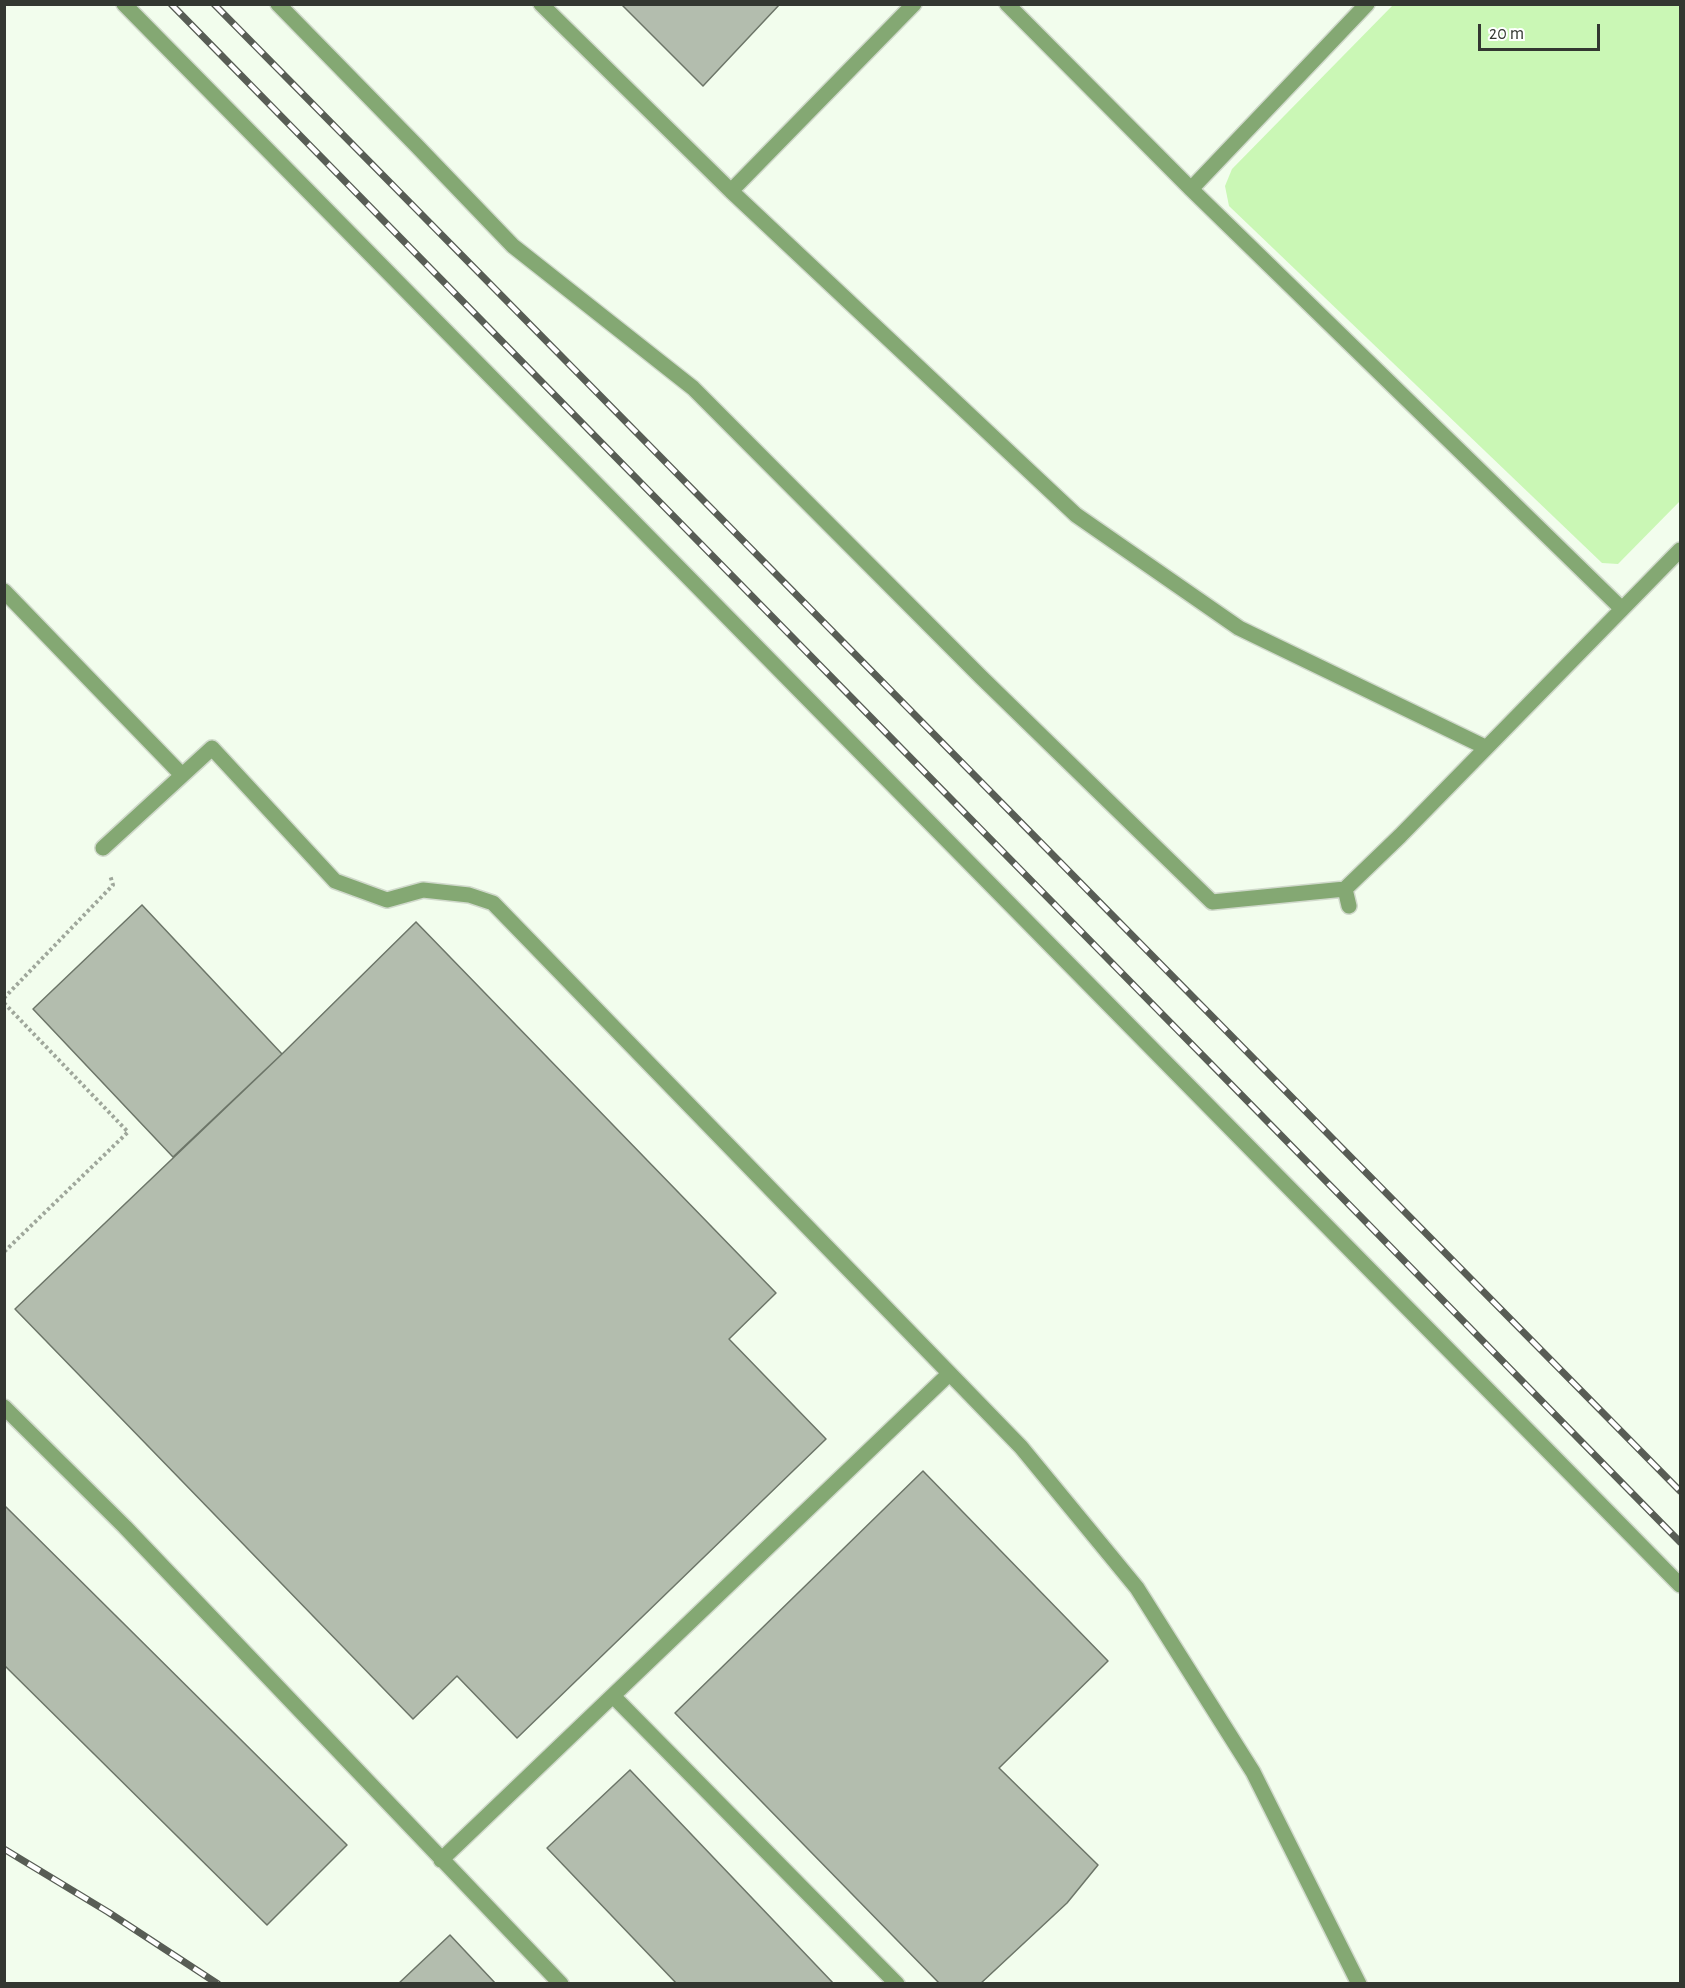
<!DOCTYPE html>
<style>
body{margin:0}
#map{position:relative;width:1685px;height:1988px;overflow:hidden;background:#f2fded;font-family:"Alegreya Sans",sans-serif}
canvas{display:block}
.frame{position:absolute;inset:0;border:6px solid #333731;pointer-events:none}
.scale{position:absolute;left:1478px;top:24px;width:122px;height:27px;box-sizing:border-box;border:3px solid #333731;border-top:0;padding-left:8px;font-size:18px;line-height:21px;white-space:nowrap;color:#333731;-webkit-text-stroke:4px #fff;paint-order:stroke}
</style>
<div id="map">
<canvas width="1685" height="1988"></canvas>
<div class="frame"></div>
<div class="scale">20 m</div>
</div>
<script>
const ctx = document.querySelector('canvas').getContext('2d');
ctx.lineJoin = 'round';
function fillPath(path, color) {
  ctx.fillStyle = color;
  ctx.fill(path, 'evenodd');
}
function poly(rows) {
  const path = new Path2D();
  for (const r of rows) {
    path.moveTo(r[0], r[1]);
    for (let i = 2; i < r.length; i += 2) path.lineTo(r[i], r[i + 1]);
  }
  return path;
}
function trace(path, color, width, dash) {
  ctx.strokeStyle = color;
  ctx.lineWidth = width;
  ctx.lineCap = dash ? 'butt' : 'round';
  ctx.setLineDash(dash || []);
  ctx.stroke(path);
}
const green = poly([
 [1393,5,1680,5,1680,501,1618,564,1602,563,1229,206,1225,186,1232,169]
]);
const building = poly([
 [621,4,780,4,703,86,621,4],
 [142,905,282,1054,173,1157,33,1009,142,905],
 [416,922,776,1293,729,1339,826,1439,517,1738,457,1676,413,1719,15,1309,282,1054,416,922],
 [923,1471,1108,1661,999,1768,1098,1865,1067,1903,980,1984,940,1984,675,1713,923,1471],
 [4,1505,347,1845,267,1925,4,1665,4,1505],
 [630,1770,834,1984,677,1984,547,1848,630,1770],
 [450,1935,496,1984,398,1984,450,1935]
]);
const path = poly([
 [4,998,113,885,110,875],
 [4,1003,128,1132,4,1252]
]);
const minor = poly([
 [124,4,1680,1585],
 [278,4,416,145,513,246,693,388,981,677,1212,902,1345,889],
 [541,4,731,191,1076,515,1239,628,1485,747],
 [1007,4,1191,189,1622,609],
 [1191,189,1367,4],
 [731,191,914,4],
 [4,591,182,775],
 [103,848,212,748,335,881,387,900,423,890,469,895,493,903,1021,1447,1137,1588,1253,1772,1359,1984],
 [1349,906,1345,889,1400,836,1680,550],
 [4,1407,125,1527,561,1984],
 [614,1697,897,1984],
 [441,1860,949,1374]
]);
const rail = poly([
 [171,4,1680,1542],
 [214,4,1680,1491],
 [4,1849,108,1912,218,1984]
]);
fillPath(green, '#caf7b5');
fillPath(building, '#b3bdae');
trace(building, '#6c7568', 1.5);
trace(minor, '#d0d9cb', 18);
trace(path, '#9fa79b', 4, [3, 3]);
trace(minor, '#84a873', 15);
trace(rail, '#585d55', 7);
trace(rail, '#fff', 4.5, [14]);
</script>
